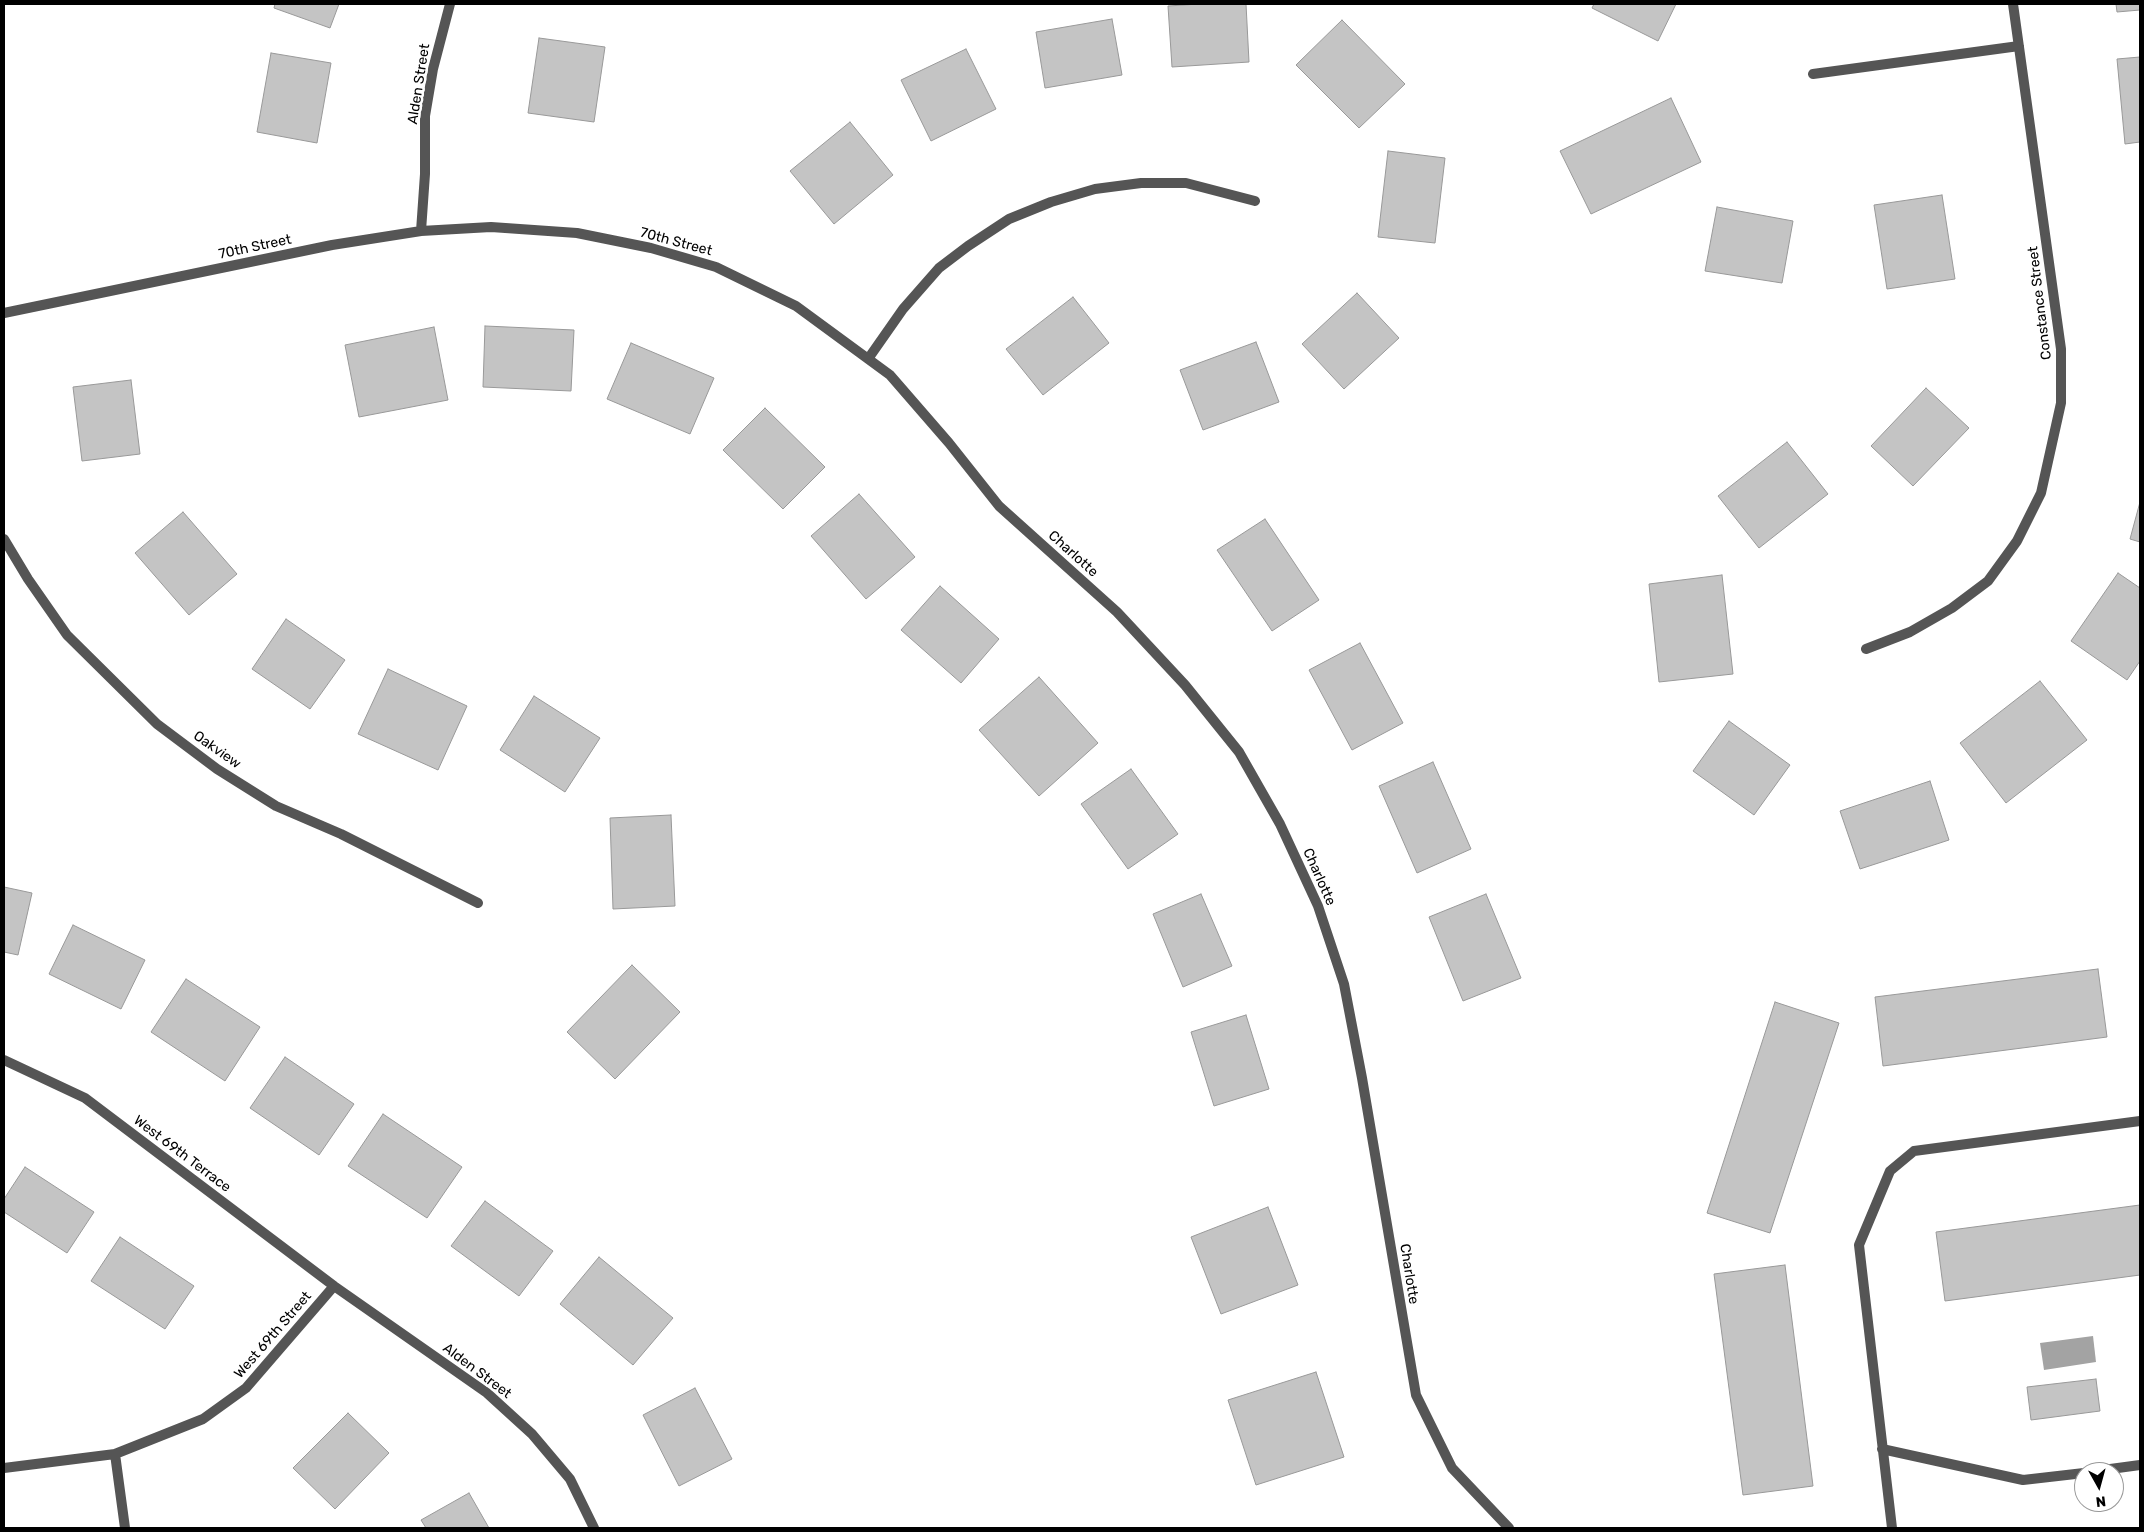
<!DOCTYPE html>
<style>
body{margin:0}
#map{position:relative;width:2144px;height:1532px;overflow:hidden;background:#fff;font-family:Rubik,sans-serif}
canvas{display:block}
.frame{position:absolute;inset:0;border:5px solid #000;pointer-events:none}
.north{position:absolute;left:2074px;top:1462px;width:50px;height:50px;box-sizing:border-box;background:#fff;border:1px solid #999;border-radius:50%;rotate:173deg;font-size:14px;font-weight:700;line-height:20px;text-align:center;color:#000}
.north::after{content:'';display:block;margin:auto;width:18px;height:22px;background:#000;clip-path:polygon(50% 0,100% 100%,50% 72%,0 100%)}
</style>
<div id="map">
<canvas width="2144" height="1532"></canvas>
<div class="frame"></div>
<div class="north">N</div>
</div>
<script>
const ctx = document.querySelector('canvas').getContext('2d');
ctx.lineJoin = 'round';
function fillPath(path, color) {
  ctx.fillStyle = color;
  ctx.fill(path, 'evenodd');
}
function poly(rows) {
  const path = new Path2D();
  for (const r of rows) {
    path.moveTo(r[0], r[1]);
    for (let i = 2; i < r.length; i += 2) path.lineTo(r[i], r[i + 1]);
  }
  return path;
}
function trace(path, color, width, dash) {
  ctx.strokeStyle = color;
  ctx.lineWidth = width;
  ctx.lineCap = dash ? 'butt' : 'round';
  ctx.setLineDash(dash || []);
  ctx.stroke(path);
}
function write(font, color, halo, rows, align = 'center') {
  ctx.font = font + ' Rubik,sans-serif';
  ctx.lineWidth = 5;
  ctx.setLineDash([]);
  ctx.textBaseline = 'middle';
  ctx.strokeStyle = halo;
  ctx.fillStyle = color;
  for (const [text, x, y, turn = 0] of rows) {
    ctx.save();
    ctx.translate(x, y);
    ctx.rotate((+turn || 0) * Math.PI / 180);
    ctx.textAlign = isNaN(turn) ? turn : align;
    if (halo) ctx.strokeText(text, 0, 0);
    ctx.fillText(text, 0, 0);
    ctx.restore();
  }
}
const water = poly([
 [2093,1336,2096,1362,2044,1370,2040,1343]
]);
const building = poly([
 [275,4,339,4,330,28,274,8,275,4],
 [1199,4,1246,4,1249,62,1172,67,1168,6,1199,4],
 [1594,4,1676,4,1658,41,1592,8,1594,4],
 [2116,4,2140,4,2140,10,2117,12,2116,4],
 [1112,19,1122,75,1045,88,1036,32,1112,19],
 [1342,20,1405,84,1359,128,1296,65,1342,20],
 [539,38,605,47,594,122,528,113,539,38],
 [966,49,996,109,931,141,901,80,966,49],
 [271,53,331,63,317,143,257,132,271,53],
 [2140,57,2140,142,2125,144,2117,59,2140,57],
 [1671,98,1701,162,1591,214,1560,151,1671,98],
 [850,122,893,175,834,224,790,171,850,122],
 [1388,151,1445,158,1435,243,1378,237,1388,151],
 [1942,195,1955,279,1887,289,1874,205,1942,195],
 [1717,207,1793,221,1782,283,1705,271,1717,207],
 [1357,293,1399,338,1344,389,1302,344,1357,293],
 [1073,297,1109,343,1043,395,1006,349,1073,297],
 [485,326,574,330,571,391,483,387,485,326],
 [434,327,448,400,359,417,345,345,434,327],
 [1256,342,1279,402,1203,430,1180,370,1256,342],
 [631,343,714,378,690,434,607,399,631,343],
 [131,380,140,454,82,461,73,387,131,380],
 [1926,388,1969,428,1913,486,1871,446,1926,388],
 [765,408,825,467,783,509,723,450,765,408],
 [1787,442,1828,494,1759,548,1718,496,1787,442],
 [859,494,915,557,866,599,811,536,859,494],
 [2140,502,2140,542,2130,539,2140,502],
 [183,512,237,574,189,615,135,553,183,512],
 [1265,519,1319,600,1272,631,1217,550,1265,519],
 [2118,573,2140,588,2140,661,2127,680,2071,641,2118,573],
 [1722,575,1733,674,1659,682,1649,584,1722,575],
 [940,586,999,639,961,683,901,630,940,586],
 [286,619,345,660,310,709,252,669,286,619],
 [1360,643,1403,723,1352,750,1309,670,1360,643],
 [388,669,467,706,438,770,358,734,388,669],
 [1039,677,1098,743,1039,796,979,730,1039,677],
 [2040,681,2087,740,2006,803,1960,743,2040,681],
 [534,696,600,738,565,792,500,750,534,696],
 [1729,721,1790,765,1754,815,1693,771,1729,721],
 [1433,762,1471,849,1417,873,1379,786,1433,762],
 [1131,769,1178,834,1128,869,1081,804,1131,769],
 [1930,781,1949,840,1860,869,1840,811,1930,781],
 [671,815,675,906,613,909,610,818,671,815],
 [4,887,32,893,18,955,4,952,4,887],
 [1201,894,1232,966,1183,987,1153,914,1201,894],
 [1486,894,1521,978,1463,1001,1429,917,1486,894],
 [73,925,145,960,121,1009,49,974,73,925],
 [632,965,680,1012,615,1079,567,1032,632,965],
 [2098,969,2107,1037,1883,1066,1875,997,2098,969],
 [186,979,260,1027,225,1081,151,1032,186,979],
 [1775,1002,1839,1023,1770,1233,1707,1213,1775,1002],
 [1246,1015,1269,1089,1214,1106,1191,1032,1246,1015],
 [285,1057,354,1104,319,1155,250,1108,285,1057],
 [383,1114,462,1167,427,1218,348,1166,383,1114],
 [25,1167,94,1212,67,1253,4,1212,4,1199,25,1167],
 [485,1201,553,1251,519,1296,451,1246,485,1201],
 [2140,1205,2140,1275,1945,1301,1936,1232,2140,1205],
 [1268,1207,1298,1285,1221,1314,1191,1237,1268,1207],
 [120,1237,194,1286,165,1329,91,1281,120,1237],
 [599,1257,673,1318,633,1365,560,1304,599,1257],
 [1785,1265,1813,1486,1743,1495,1714,1274,1785,1265],
 [1316,1372,1344,1457,1256,1485,1228,1400,1316,1372],
 [2096,1379,2100,1411,2031,1420,2027,1387,2096,1379],
 [695,1388,732,1459,679,1486,643,1415,695,1388],
 [348,1413,389,1453,335,1509,293,1468,348,1413],
 [469,1493,489,1528,426,1528,421,1520,469,1493]
]);
const street = poly([
 [1813,74,2019,46],
 [421,231,425,174,425,116,433,69,450,4],
 [4,313,332,245,421,231,491,227,577,233,651,248,716,267,796,306,890,375,949,443,999,506,1117,612,1185,685,1239,752,1280,824,1318,906,1344,984,1362,1078,1416,1395,1452,1468,1509,1528],
 [868,359,903,309,939,268,968,246,1009,219,1051,202,1095,189,1141,183,1186,183,1255,201],
 [4,539,28,579,67,635,157,724,217,769,276,806,341,834,478,903],
 [1866,649,1910,632,1952,608,1988,581,2017,541,2041,493,2061,403,2061,349,2013,4],
 [4,1060,85,1098,334,1286,487,1393,532,1434,570,1479,594,1528],
 [1882,1449,2023,1480,2084,1473],
 [115,1454,125,1528],
 [4,1468,115,1454,203,1419,246,1388,334,1286],
 [2088,1472,2140,1465],
 [1892,1528,1859,1245,1890,1171,1914,1151,2140,1121]
]);
const streetNames = [
 ["Alden Street",419,84,-81],
 ["70th Street",676,242,15],
 ["70th Street",255,247,-12],
 ["Constance Street",2040,303,-97],
 ["Charlotte",1073,554,42],
 ["Oakview",217,750,35],
 ["Charlotte",1319,877,66],
 ["West 69th Terrace",182,1154,37],
 ["Charlotte",1409,1274,81],
 ["West 69th Street",273,1335,-49],
 ["Alden Street",477,1371,37]
];
fillPath(water, '#a3a3a3');
fillPath(building, '#c4c4c4');
trace(building, '#999', 1);
trace(street, '#555', 10);
write('14px', '#000', '#fff', streetNames);
</script>
